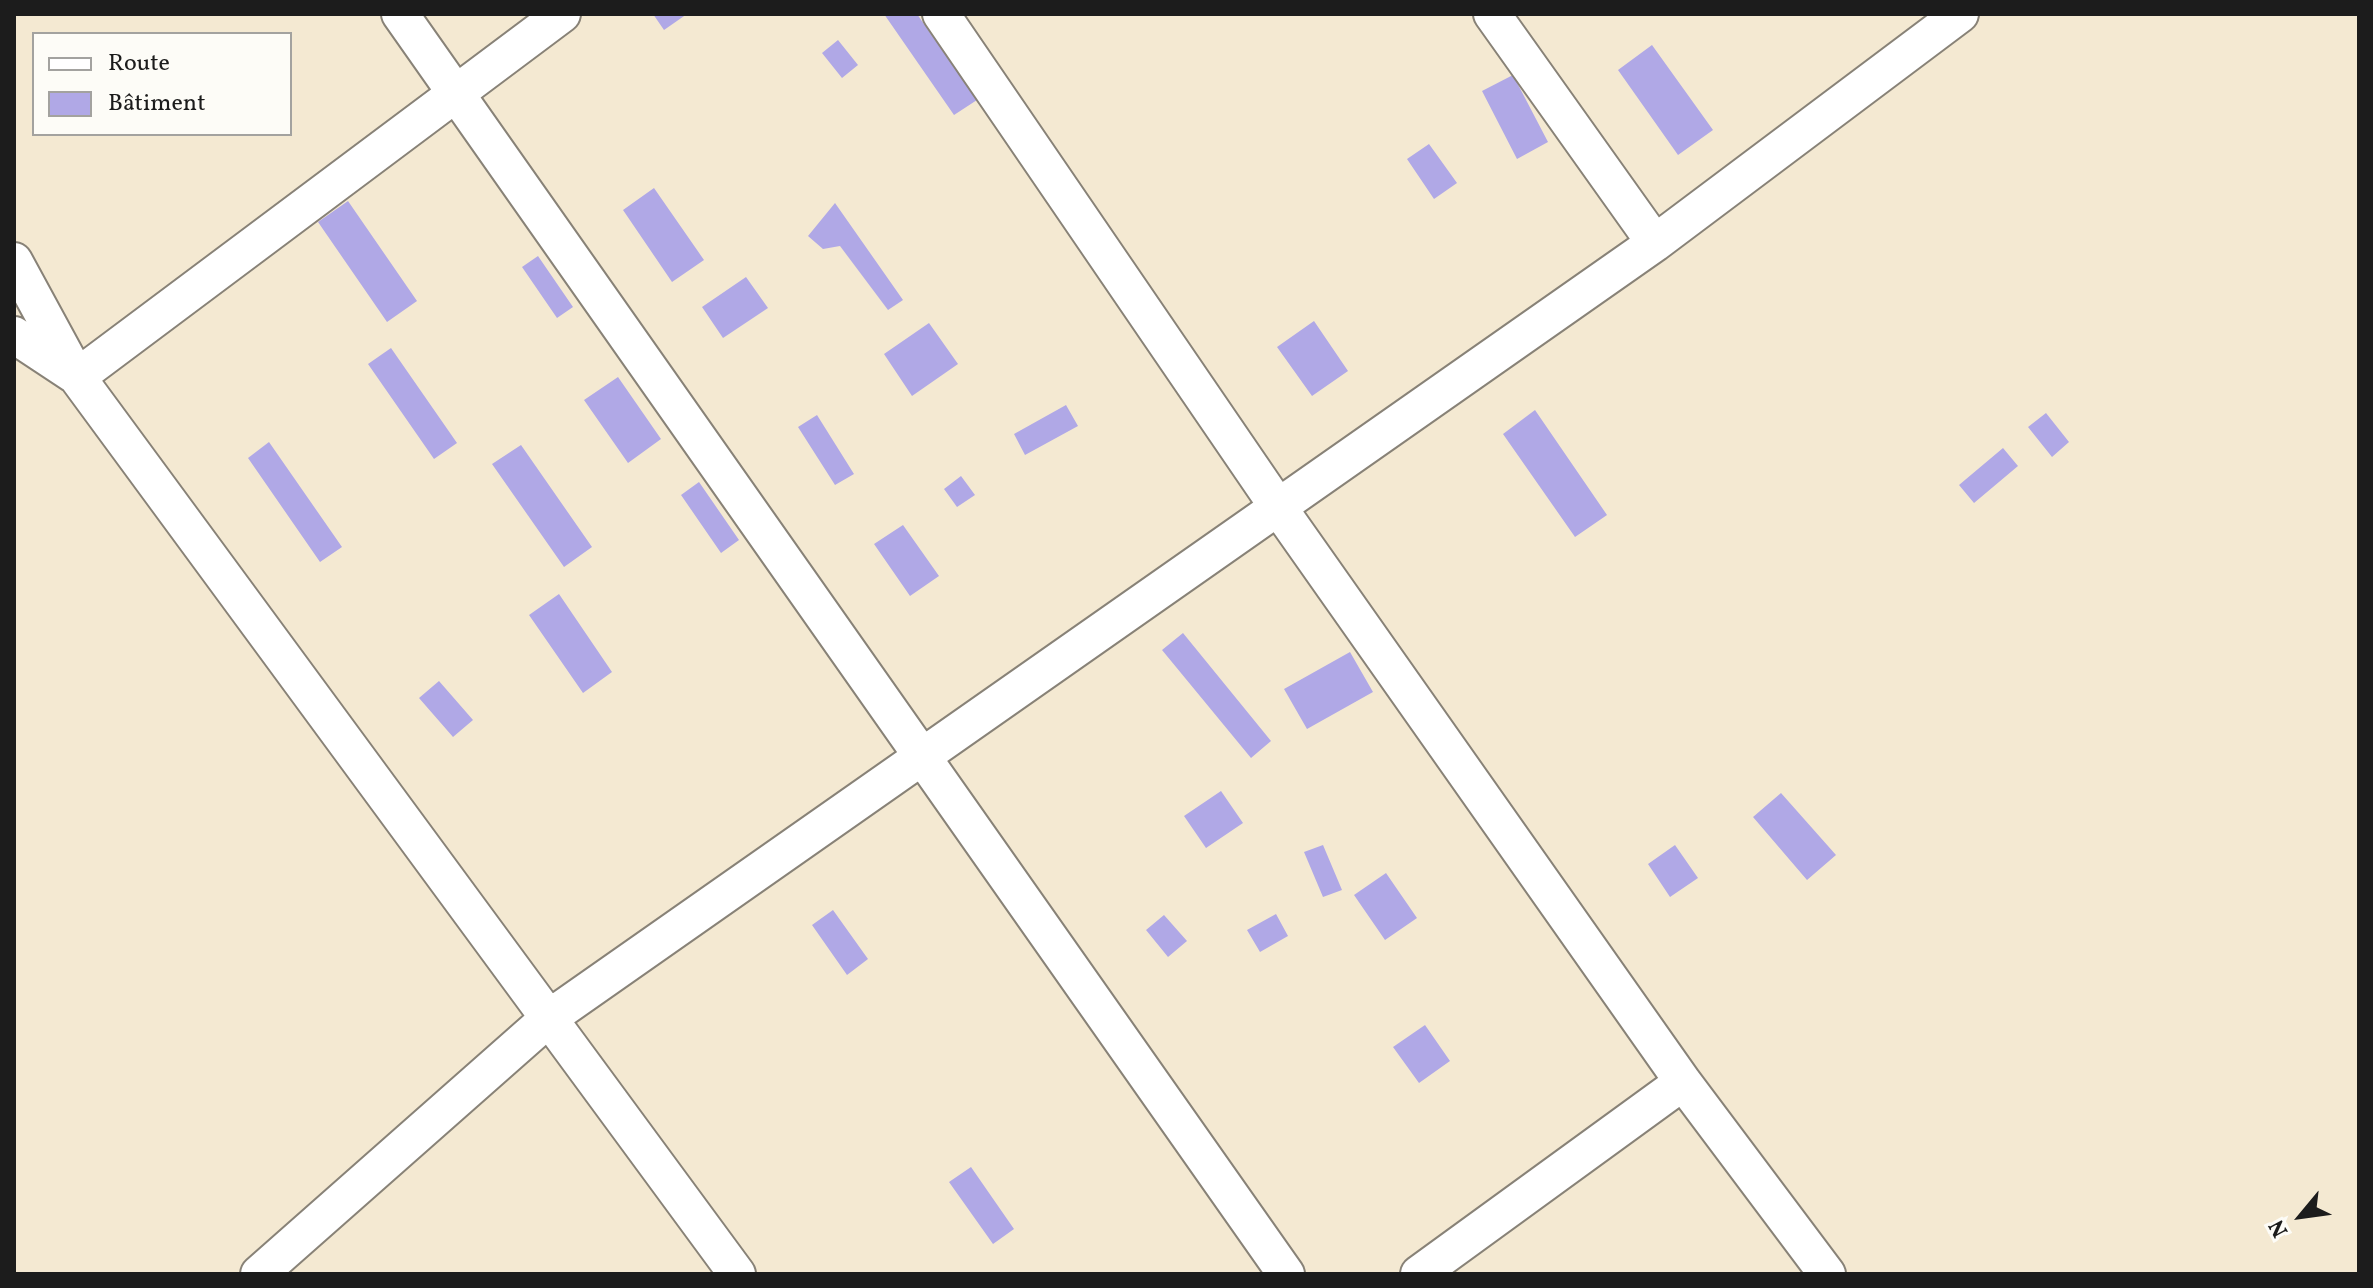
<!DOCTYPE html>
<meta charset="utf-8">
<style>
body{margin:0}
#map{position:relative;width:2373px;height:1288px;overflow:hidden;background:#f4e9d2;font-family:Vollkorn,serif}
canvas{display:block}
.frame{position:absolute;inset:0;border:16px solid #1c1c1c;pointer-events:none}
.legend{position:absolute;left:32px;top:32px;width:260px;height:104px;box-sizing:border-box;background:#fdfcf7;border:2px solid #a3a29f;margin:0;padding:10px 14px;list-style:none;font-size:24px;color:#1c1c1c}
.legend li{display:flex;align-items:center;gap:16px;height:40px}
.legend b{width:40px;border:2px solid #a3a29f}
.north{position:absolute;left:2261px;top:1176px;width:80px;height:80px;-webkit-text-stroke:6px #fdfcf7;paint-order:stroke;rotate:241deg;font-size:22px;font-weight:700;line-height:32px;text-align:center;color:#1c1c1c}
.north::after{content:'';display:block;margin:auto;width:28px;height:36px;background:#1c1c1c;clip-path:polygon(50% 0,100% 100%,50% 72%,0 100%)}
</style>
<div id="map">
<canvas width="2373" height="1288"></canvas>
<div class="frame"></div>
<ul class="legend">
<li><b style="height:10px;background:#fff"></b>Route</li>
<li><b style="height:22px;background:#b0a8e6"></b>Bâtiment</li>
</ul>
<div class="north">N</div>
</div>
<script>
const ctx = document.querySelector('canvas').getContext('2d');
ctx.lineJoin = 'round';
function fillPath(path, color) {
  ctx.fillStyle = color;
  ctx.fill(path, 'evenodd');
}
function poly(rows) {
  const path = new Path2D();
  for (const r of rows) {
    path.moveTo(r[0], r[1]);
    for (let i = 2; i < r.length; i += 2) path.lineTo(r[i], r[i + 1]);
  }
  return path;
}
function trace(path, color, width, dash) {
  ctx.strokeStyle = color;
  ctx.lineWidth = width;
  ctx.lineCap = dash ? 'butt' : 'round';
  ctx.setLineDash(dash || []);
  ctx.stroke(path);
}
const building = poly([
 [653,14,687,14,664,30],
 [884,14,917,14,977,100,954,115],
 [838,40,858,65,842,78,822,53],
 [1652,45,1713,130,1678,155,1618,70],
 [1513,75,1548,142,1517,159,1482,91],
 [1429,144,1457,183,1434,199,1407,159],
 [654,188,704,260,672,282,623,210],
 [348,201,417,301,387,322,318,222],
 [835,203,903,300,888,310,840,246,823,249,808,236],
 [538,256,573,307,557,318,522,267],
 [746,277,768,308,723,338,702,307],
 [1314,321,1348,371,1312,396,1277,347],
 [929,323,958,364,912,396,884,354],
 [391,348,457,443,434,459,368,364],
 [618,377,661,439,628,463,584,400],
 [1066,405,1078,426,1025,455,1014,434],
 [1535,410,1607,515,1575,537,1503,434],
 [2046,413,2069,442,2052,457,2028,427],
 [817,415,854,474,835,485,798,427],
 [269,442,342,547,320,562,248,458],
 [521,445,592,547,564,567,492,464],
 [2003,448,2018,466,1974,503,1959,485],
 [961,476,975,495,957,507,944,489],
 [699,482,739,540,721,553,681,495],
 [903,525,939,576,910,596,874,544],
 [559,594,612,672,583,693,529,615],
 [1183,633,1271,741,1251,758,1162,650],
 [1350,652,1373,692,1307,729,1284,689],
 [439,681,473,720,453,737,419,698],
 [1221,791,1243,823,1206,848,1184,816],
 [1781,793,1836,855,1807,880,1753,817],
 [1323,845,1342,890,1323,897,1304,852],
 [1675,845,1698,878,1670,897,1648,864],
 [1386,873,1417,918,1385,940,1354,895],
 [833,910,868,959,847,975,812,925],
 [1276,914,1288,936,1260,952,1247,930],
 [1164,915,1187,941,1168,957,1146,930],
 [1425,1025,1450,1061,1419,1083,1393,1047],
 [971,1167,1014,1229,993,1244,949,1182]
]);
const street = poly([
 [400,14,1286,1274],
 [941,14,1278,507,1683,1082,1827,1274],
 [1492,14,1655,243],
 [14,261,77,377,737,1274],
 [14,335,73,374],
 [77,377,562,14],
 [259,1274,549,1018,1655,243,1960,14],
 [1419,1274,1683,1082]
]);
fillPath(building, '#b0a8e6');
trace(street, '#888277', 40);
trace(street, '#fff', 36);
</script>
